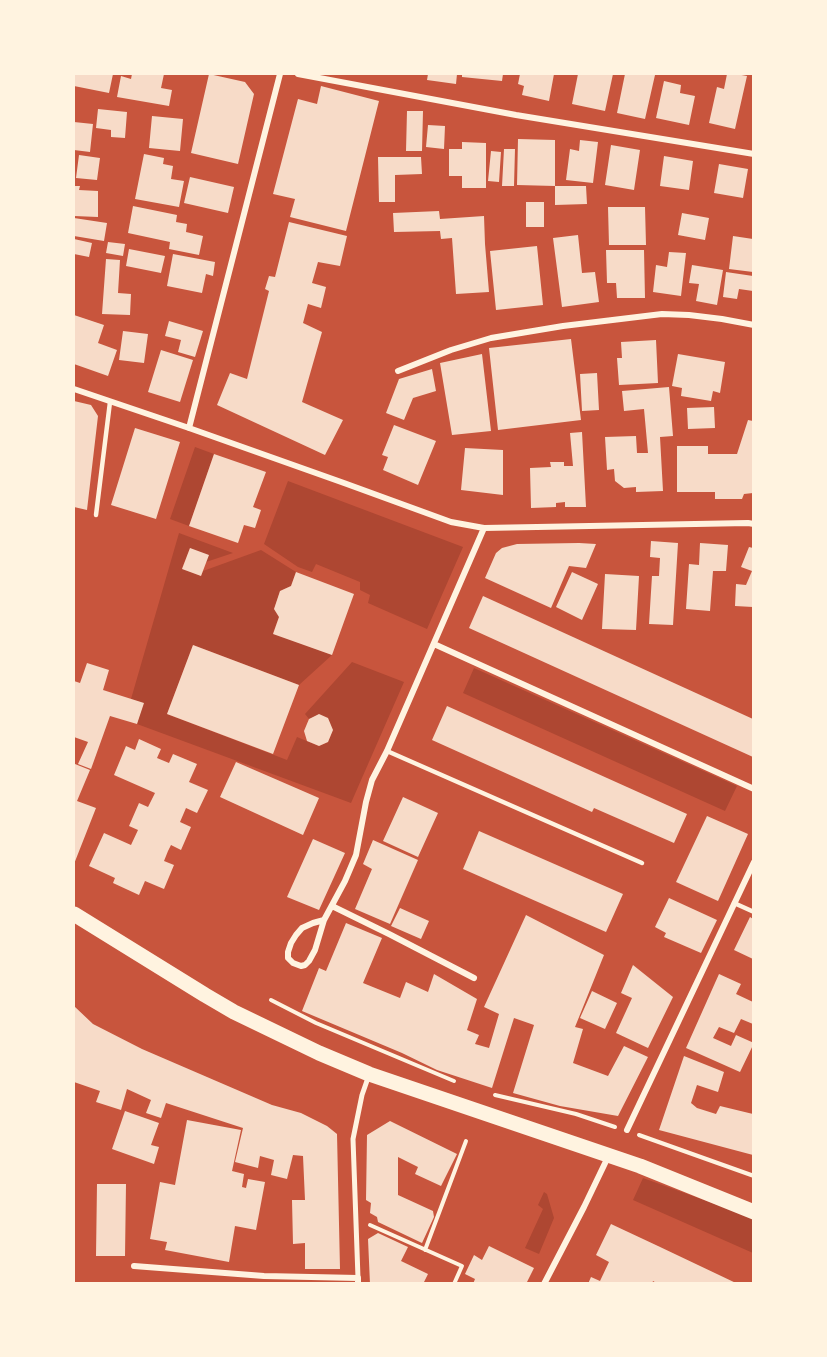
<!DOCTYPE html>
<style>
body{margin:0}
#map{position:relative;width:827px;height:1357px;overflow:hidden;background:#c8553d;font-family:"Nunito Sans",sans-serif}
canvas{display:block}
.frame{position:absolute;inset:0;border:75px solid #fff3e0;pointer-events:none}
</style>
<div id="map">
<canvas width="827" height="1357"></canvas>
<div class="frame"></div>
</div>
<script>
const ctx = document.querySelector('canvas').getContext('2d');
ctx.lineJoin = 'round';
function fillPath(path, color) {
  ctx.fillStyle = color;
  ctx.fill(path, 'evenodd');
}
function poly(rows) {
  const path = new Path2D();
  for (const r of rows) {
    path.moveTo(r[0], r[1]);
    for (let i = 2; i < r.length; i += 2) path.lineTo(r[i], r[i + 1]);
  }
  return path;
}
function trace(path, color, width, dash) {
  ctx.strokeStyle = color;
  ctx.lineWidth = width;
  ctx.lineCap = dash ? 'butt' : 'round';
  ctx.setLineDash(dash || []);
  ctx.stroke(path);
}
const green = poly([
 [195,447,214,454,189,526,170,519],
 [288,481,463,547,427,629,368,603,370,595,360,590,360,582,316,564,312,572,298,567,264,544],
 [179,533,233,553,206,562,190,548,182,568,201,576,203,571,261,550,296,572,291,586,280,591,274,609,279,617,273,633,332,655,299,685,193,645,167,714,287,760,297,737,319,746,328,742,333,730,309,719,305,714,352,662,404,682,351,803,137,724,143,703,131,699],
 [474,668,737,786,725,811,463,693],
 [643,1178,737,1212,753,1219,753,1253,633,1200],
 [544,1192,547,1194,554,1218,539,1254,525,1248,543,1209,538,1205]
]);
const building = poly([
 [74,74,113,74,109,93,74,86],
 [132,74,164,74,161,88,172,90,169,106,117,97,121,76,131,79],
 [209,74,245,82,254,94,238,164,191,153],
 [428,74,457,74,456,84,427,80],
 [462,74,503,74,502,81,462,77],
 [520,74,554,74,549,101,522,95,524,86,518,84],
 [578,74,613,74,605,111,572,104],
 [625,74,655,75,645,119,617,113],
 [727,74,736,74,747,76,735,129,709,123,717,87,724,89],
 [664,81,681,85,680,93,695,96,689,125,656,118],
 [321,86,379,101,346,231,290,217,295,199,273,194,298,99,317,104],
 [98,109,127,112,125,138,111,137,111,130,96,128],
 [407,111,423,111,422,151,406,151],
 [152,116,183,119,180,151,149,148],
 [74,122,93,124,90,152,74,150],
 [428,125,445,126,444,149,426,147],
 [518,139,555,140,555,186,517,185],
 [580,140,598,142,593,183,566,180,570,149,579,151],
 [462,142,486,143,486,188,462,188,462,176,449,176,449,149,462,149],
 [611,145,640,150,634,190,605,185],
 [504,149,515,149,514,186,502,186],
 [491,151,501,152,499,182,488,181],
 [144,154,164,158,163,164,173,166,171,179,184,181,179,207,135,199],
 [79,155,100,158,97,180,76,178],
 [664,156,693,161,689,190,660,186],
 [378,157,421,157,422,174,395,175,395,202,379,202],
 [719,164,748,169,743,198,714,193],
 [190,177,234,187,228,213,184,203],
 [74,186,80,186,79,190,98,191,98,217,74,216],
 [555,186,586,186,587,204,555,205],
 [526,202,544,202,544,227,526,227],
 [133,206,177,215,176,222,187,224,186,232,203,236,199,255,169,249,170,242,128,233],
 [608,207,645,207,646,245,609,245],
 [439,211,440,219,484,216,485,244,489,292,456,294,452,238,441,239,440,231,394,232,393,213],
 [682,213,709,218,705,240,678,235],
 [74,218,107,223,104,241,74,236],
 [289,222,347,236,340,266,318,262,312,283,326,287,321,308,308,304,303,323,322,332,302,402,343,420,325,455,217,405,230,373,247,379,269,291,265,289,269,276,275,277],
 [578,235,582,273,595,272,599,302,562,307,553,238],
 [733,236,753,239,753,272,729,269],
 [74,239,92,243,89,257,74,254],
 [108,242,125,244,123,256,106,253],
 [537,246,543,305,496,310,490,251],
 [129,249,165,256,161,273,126,266],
 [606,250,644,250,645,298,617,298,616,283,607,283],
 [669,252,686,253,681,296,653,292,656,265,667,267],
 [173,254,215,262,213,276,206,274,202,293,167,286],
 [106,259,120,260,118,293,131,294,130,315,102,314],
 [692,265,723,270,717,305,696,301,699,284,689,283],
 [726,272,753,276,753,291,739,289,737,299,723,297],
 [74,315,104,325,98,343,117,350,108,376,74,364],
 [169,321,203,331,195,357,178,352,181,340,165,336],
 [123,331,148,334,144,363,119,360],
 [571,339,581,420,498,430,489,348],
 [656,340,658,383,619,385,617,358,622,358,621,342],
 [161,350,193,360,180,402,148,392],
 [482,354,491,431,452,435,440,363],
 [678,354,725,362,720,393,713,391,711,401,681,396,682,388,672,386],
 [432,369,436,391,413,398,404,420,386,413,399,379],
 [597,373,599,410,582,411,580,374],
 [669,387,673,436,660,437,663,491,636,492,636,487,624,488,615,481,614,469,607,470,605,437,636,436,637,453,648,453,644,409,624,411,622,391],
 [74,401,91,405,98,416,87,510,74,507],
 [714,407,715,428,688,429,687,408],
 [748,420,753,421,753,493,744,494,742,499,715,499,715,492,677,492,677,446,708,446,708,454,737,454],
 [394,425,436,441,418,485,383,470,388,457,382,455],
 [135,428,180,442,156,519,111,505],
 [582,432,586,507,565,507,565,502,556,503,556,507,531,508,530,468,551,467,550,462,564,462,564,466,573,466,570,433],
 [465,448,503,450,503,495,461,490],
 [214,454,266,472,253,507,261,510,255,528,244,525,238,543,189,526],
 [651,541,678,543,673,625,649,624,652,576,659,576,660,558,650,557],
 [579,543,596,544,586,568,569,566,551,608,485,578,496,553,502,548,517,544],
 [700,543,728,545,726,571,713,571,710,611,686,609,689,564,699,565],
 [749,547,753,548,753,607,735,606,736,584,746,585,752,571,741,567],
 [190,548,209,555,201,576,182,569],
 [296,572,354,594,332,655,273,634,279,617,274,609,280,591,291,586],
 [572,572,598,584,582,620,556,607],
 [605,574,639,576,636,630,602,629],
 [483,596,753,719,753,757,469,628],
 [193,645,299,685,273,754,167,714],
 [87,663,109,670,103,690,144,703,137,724,110,716,91,769,78,764,88,742,74,737,74,681,80,683],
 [447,706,687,814,674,843,594,808,592,812,432,740],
 [319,714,328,718,333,730,328,742,319,746,307,741,304,731,309,719],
 [139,739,161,749,157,758,169,763,173,754,197,764,189,782,208,790,197,813,186,808,180,822,191,827,181,850,171,845,168,851,164,861,174,865,164,889,145,881,139,895,113,883,115,878,89,866,104,833,131,845,138,830,129,826,139,803,148,807,155,793,114,775,126,746,135,750],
 [236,762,319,798,303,835,220,797],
 [75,764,90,770,77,801,96,808,74,864,74,769],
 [403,797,438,813,418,857,383,841],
 [707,816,748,834,718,901,676,882],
 [479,831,623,894,606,932,463,869],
 [313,839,345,853,319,910,287,897],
 [373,840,418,860,390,924,355,909,372,869,363,864],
 [669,898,717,920,701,953,664,937,666,933,655,927],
 [400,908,429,921,421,939,391,926],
 [526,915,604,955,575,1027,583,1029,573,1063,608,1076,624,1046,648,1057,618,1116,560,1106,513,1093,534,1025,514,1018,492,1088,437,1070,402,1053,302,1011,319,968,326,971,346,923,382,938,363,983,400,998,406,982,428,992,434,974,477,999,467,1030,479,1035,475,1044,489,1048,499,1014,484,1007],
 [750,917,753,919,753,959,734,950],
 [633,965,673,997,648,1048,616,1033,632,998,621,993],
 [719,974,741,984,736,994,753,1002,753,1024,741,1019,734,1033,719,1027,713,1038,731,1046,736,1035,754,1043,740,1072,686,1048],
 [592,991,617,1003,605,1029,580,1018],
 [74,1006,93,1024,142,1049,272,1105,301,1113,327,1126,337,1134,340,1269,305,1269,305,1243,293,1244,292,1200,305,1200,303,1156,293,1155,287,1179,271,1175,274,1160,260,1156,258,1168,235,1162,243,1128,166,1103,161,1118,146,1113,151,1100,127,1089,121,1110,96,1102,100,1091,74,1082],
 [684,1056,724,1072,718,1092,697,1085,691,1103,697,1108,716,1114,720,1106,753,1114,753,1155,659,1130],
 [125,1111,159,1123,151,1145,159,1147,154,1164,112,1149],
 [187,1120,241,1130,232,1171,244,1174,242,1187,246,1188,248,1179,265,1182,256,1230,235,1226,229,1262,165,1250,167,1242,150,1239,160,1182,175,1185],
 [390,1121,457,1154,441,1186,415,1174,418,1167,398,1157,398,1195,433,1211,434,1217,422,1243,378,1222,377,1217,370,1213,371,1203,366,1200,367,1135],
 [97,1184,126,1184,125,1256,96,1256],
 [611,1224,658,1246,738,1284,658,1284,653,1281,652,1284,588,1284,591,1277,600,1281,609,1262,596,1255],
 [378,1233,408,1247,401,1261,428,1274,423,1284,370,1284,368,1239],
 [489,1246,534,1268,526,1284,473,1284,475,1279,465,1274,474,1255,482,1260]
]);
const path = poly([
 [271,1000,316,1023,454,1081],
 [495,1095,576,1114,615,1127],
 [639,1135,754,1176],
 [370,1225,462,1266,454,1284],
 [425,1250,466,1141]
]);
const service = poly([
 [96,515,110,402],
 [387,751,642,863],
 [734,903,754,912]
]);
const pedestrian = poly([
 [358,1278,353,1139,362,1095,369,1075]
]);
const minor = poly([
 [298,74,516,115,754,154],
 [398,371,451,350,491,338,563,326,662,314,689,315,722,319,754,325],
 [74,389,189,428,344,483,451,522,484,528,748,523,754,524],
 [189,428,280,74],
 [434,644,754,789],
 [332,906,389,934,474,978],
 [324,920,313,923,302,928,296,935,291,943,288,952,288,958,293,963,301,966,305,965,309,961,315,950,324,920,345,881,356,855,366,802,372,780,387,751,484,528],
 [627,1130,754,862],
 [134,1266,264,1276,358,1278,358,1284],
 [544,1284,584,1207,608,1157]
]);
const primary = poly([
 [74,914,205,995,234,1012,319,1053,369,1074,640,1166,754,1212]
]);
fillPath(green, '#ae4732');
fillPath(building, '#f7dbc8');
trace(path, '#fff3e0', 4);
trace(service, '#fff3e0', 4.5);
trace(pedestrian, '#fff3e0', 5);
trace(minor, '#fff3e0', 6);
trace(primary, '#fff3e0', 15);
</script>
